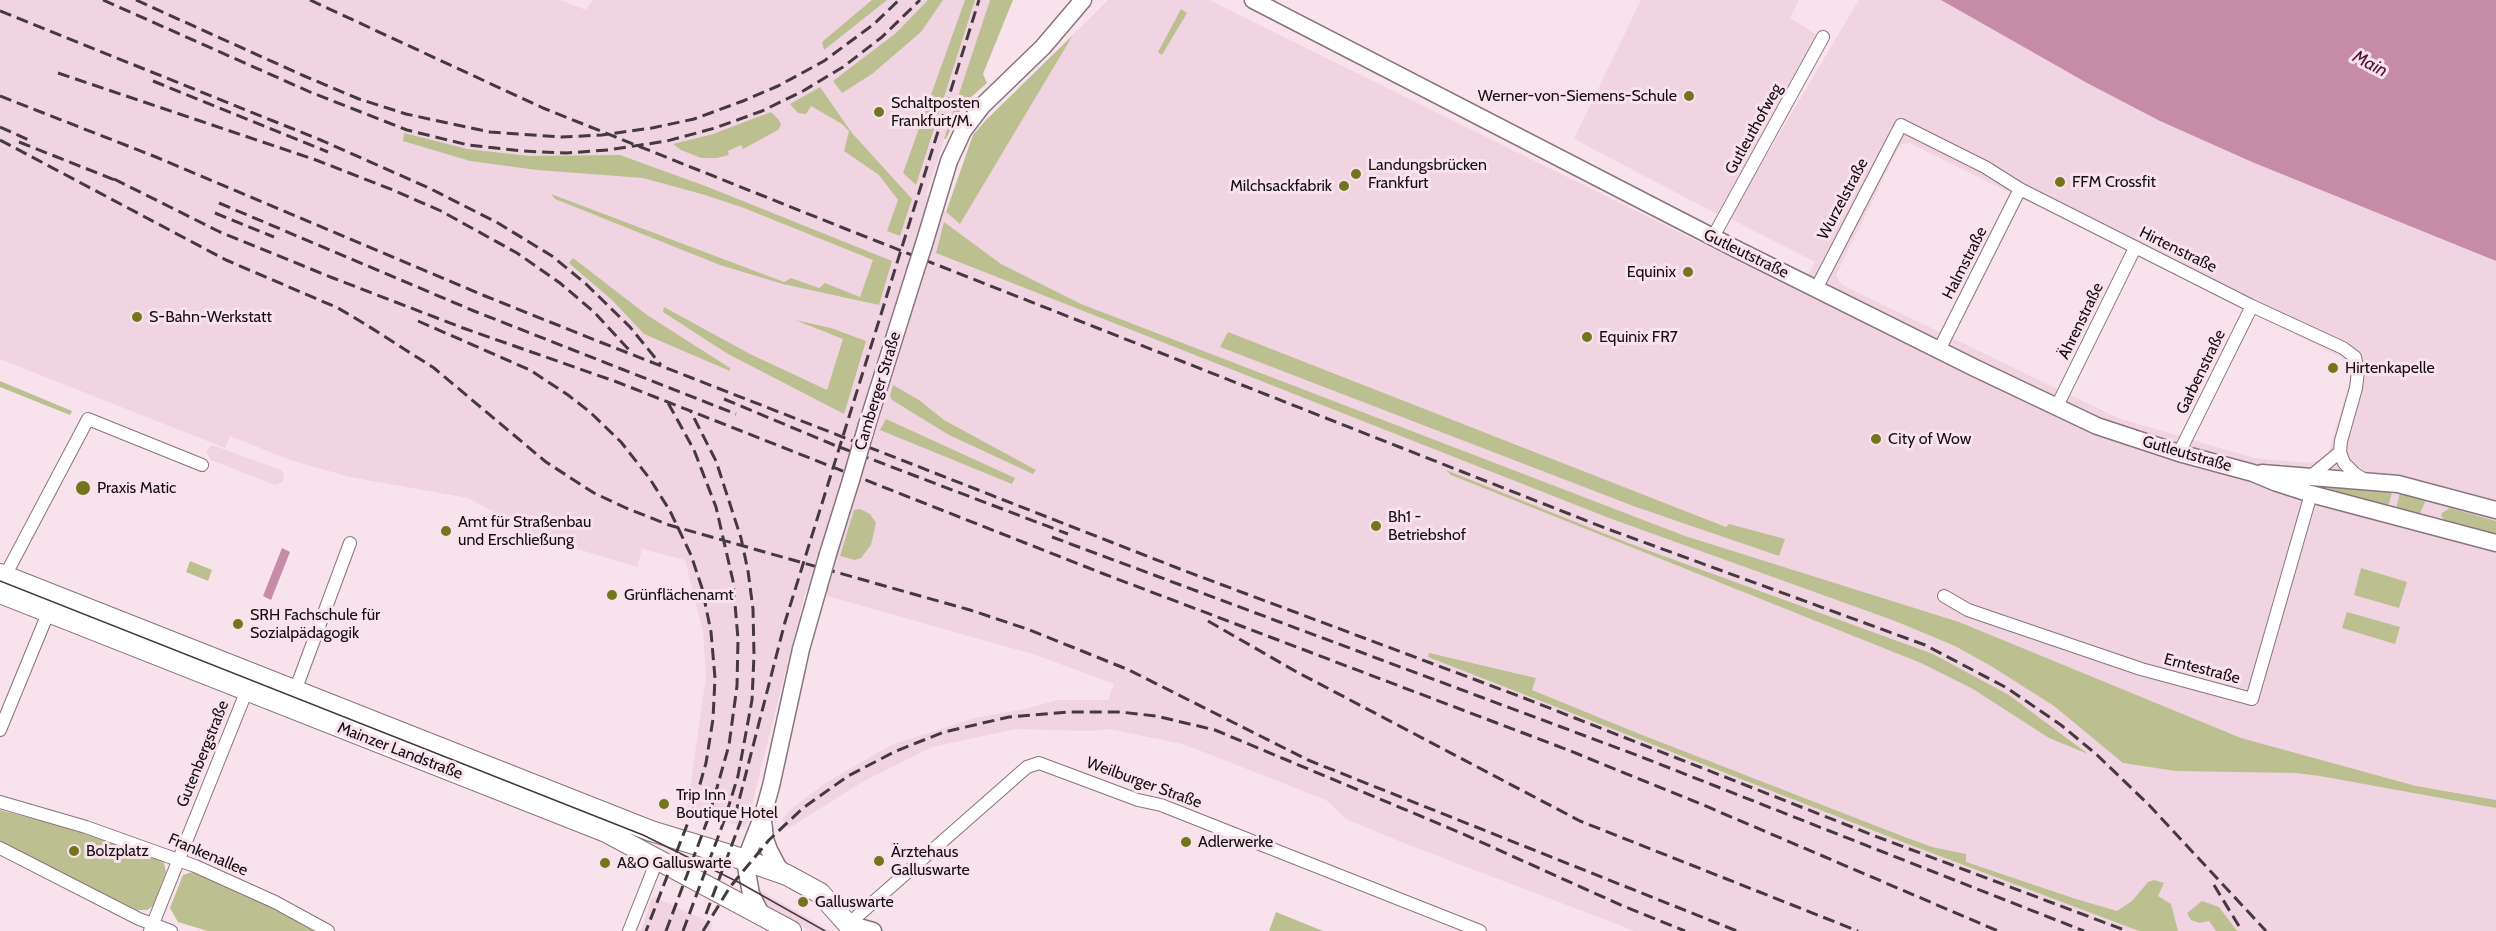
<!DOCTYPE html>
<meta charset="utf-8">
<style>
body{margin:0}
canvas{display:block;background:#f8e2ec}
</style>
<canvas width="2496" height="931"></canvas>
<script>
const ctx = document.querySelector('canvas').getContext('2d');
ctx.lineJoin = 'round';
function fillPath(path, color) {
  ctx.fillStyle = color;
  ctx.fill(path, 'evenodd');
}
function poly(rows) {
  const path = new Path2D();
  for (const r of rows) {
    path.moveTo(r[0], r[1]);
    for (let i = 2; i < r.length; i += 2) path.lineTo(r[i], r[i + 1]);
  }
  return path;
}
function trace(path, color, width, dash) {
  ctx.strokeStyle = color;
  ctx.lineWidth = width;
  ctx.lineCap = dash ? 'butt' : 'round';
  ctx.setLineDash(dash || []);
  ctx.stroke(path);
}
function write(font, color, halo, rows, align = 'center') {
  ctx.font = font + ' Cabin,sans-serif';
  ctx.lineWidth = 6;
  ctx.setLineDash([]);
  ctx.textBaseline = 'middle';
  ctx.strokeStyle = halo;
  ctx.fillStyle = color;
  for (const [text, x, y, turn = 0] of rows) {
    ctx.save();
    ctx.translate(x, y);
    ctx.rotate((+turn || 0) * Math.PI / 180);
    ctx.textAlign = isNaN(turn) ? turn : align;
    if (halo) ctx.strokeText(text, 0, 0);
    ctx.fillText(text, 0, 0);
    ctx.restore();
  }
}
const built = poly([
 [0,0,560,0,586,10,593,0,990,0,926,195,960,224,1073,35,1108,0,1209,0,1800,292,1815,262,1729,218,1859,0,1941,0,2087,83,2160,121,2252,162,2496,261,2496,931,1635,931,1406,844,1346,819,1326,800,1183,744,1109,729,1090,731,1016,729,932,747,864,781,789,828,782,820,790,810,824,784,891,745,975,718,1021,710,1058,700,1108,700,1114,684,1036,655,806,590,746,828,687,810,706,676,703,632,685,560,642,549,637,567,512,529,500,515,468,498,350,477,290,460,230,436,225,448,0,359],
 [1910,143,2343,358,2351,377,2329,452,2320,460,2307,463,2254,458,2118,418,1844,286,1839,281,1836,275,1898,149,1902,144],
 [1641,0,1799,0,1790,18,1817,35,1717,214,1574,139],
 [212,445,281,470,284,476,283,482,275,485,211,460,206,452],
 [755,887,830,931,810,931,761,902],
 [655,897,713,924,710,931,641,931,652,898]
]);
const green = poly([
 [872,0,887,0,824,50,822,42],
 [928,0,943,0,921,32,872,74,842,93,833,81,896,33],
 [965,0,975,0,916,185,903,173],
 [990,0,1013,0,983,74,987,83,969,99,958,114,946,139,944,139],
 [1181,9,1187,13,1162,55,1158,52],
 [1073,35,960,224,946,212,973,135,986,120],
 [820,87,852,133,912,199,900,236,887,231,898,200,879,175,844,151,849,131,842,124,811,106,806,114,798,113,790,104],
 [771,112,779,120,781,125,778,130,743,149,741,145,728,151,729,155,717,158,701,158,681,150,673,144,713,134],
 [404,133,467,149,529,156,620,155,708,187,892,261,879,305,783,284,720,265,555,199,551,194,784,282,791,278,819,288,825,283,860,297,873,260,744,208,705,195,643,178,537,170,470,161,403,141],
 [944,222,1001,264,1081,304,1685,536,1959,622,2241,738,2416,786,2496,800,2496,808,2320,776,2296,773,2176,771,2123,763,2054,706,1991,666,1955,646,1895,621,1609,518,936,253],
 [573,258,647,315,730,368,730,371,644,334,612,300,569,263],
 [664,307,750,354,827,390,843,339,795,320,831,328,866,341,844,414,728,354,663,312],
 [1228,332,1726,527,1729,524,1785,539,1779,556,1636,507,1220,347],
 [0,381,72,411,70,415,0,387],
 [893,385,919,400,944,420,1036,470,1033,474,949,435,892,400,890,396],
 [886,419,1015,478,1012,484,880,430],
 [1446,470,1628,543,1933,654,2009,695,2088,754,2049,738,1973,689,1921,663,1451,475],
 [2331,487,2370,490,2392,492,2388,508,2327,488],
 [2400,493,2427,497,2419,516,2396,509],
 [2450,508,2496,521,2496,538,2446,522,2441,516,2442,513],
 [860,509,870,514,876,523,871,545,861,558,855,560,840,556,854,510],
 [190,561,212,570,208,581,186,572],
 [2361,568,2407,582,2399,608,2354,595],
 [2347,612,2400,627,2395,644,2342,628],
 [1429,653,1536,678,1532,690,1637,733,1902,836,1932,847,1966,854,1966,862,2076,899,2117,911,2132,901,2148,882,2154,880,2164,883,2158,896,2171,904,2178,931,2139,931,1900,841,1428,657],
 [0,810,84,832,159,858,164,863,166,872,153,906,147,910,137,910,0,842],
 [192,872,272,906,318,931,208,931,178,922,170,908,183,875],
 [2202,901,2219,907,2237,931,2216,931,2209,921,2199,923,2191,920,2187,913],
 [1276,912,1323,931,1269,931]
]);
const water = poly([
 [1941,0,2496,0,2496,261,2252,162,2160,121,2087,83],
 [282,548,290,552,271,600,263,596]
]);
const street = poly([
 [1713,237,1823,37],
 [1816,289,1901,125,1985,167,2020,189,2252,306,2343,348,2355,357,2358,371,2356,388,2341,441,2340,452,2344,463,2355,474,2365,480],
 [1939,350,2020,189],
 [2056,408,2135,248],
 [2179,453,2252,306],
 [2311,476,2340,452],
 [5,576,88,419,202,465],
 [1944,596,1968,610,2141,669,2252,699,2311,494],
 [295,691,350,543],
 [0,730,51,606],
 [0,802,86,827,195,866,275,902,328,931],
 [0,848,139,919,171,931],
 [845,927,1027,767,1039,763,1138,800,1161,805,1480,931],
 [150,931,247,690],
 [629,931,658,858]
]);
const secondary = poly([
 [1253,0,1734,248,1975,368,2097,426,2179,453,2253,473,2277,483,2311,494,2496,543],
 [924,244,949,161,963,131,982,106,1043,47,1083,0],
 [867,425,915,272],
 [2262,473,2398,484,2496,510],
 [828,554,851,480],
 [763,820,765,839,769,850,778,867,787,875],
 [761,914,751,894,745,861,763,815,771,786,801,649,818,589],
 [848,924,873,931]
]);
const primary = poly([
 [0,574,651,831,730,855,787,875,820,893,854,931],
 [0,593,606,832,791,931]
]);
const tram = poly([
 [0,581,643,835,740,883,825,931]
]);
const rail = poly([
 [103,0,310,92,407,130,468,145,522,151,566,153,608,150,667,141,715,128,762,111,803,91,843,67,882,37,920,0],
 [136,0,302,75,359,99,406,114,490,132,561,137,602,135,652,128,694,119,743,101,778,86,824,61,874,24,899,0],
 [310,0,543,108,846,229,1605,528,1925,645,2007,688,2061,725,2096,754,2149,805,2266,931],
 [0,11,323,141,429,188,498,223,552,256,586,284,630,327,661,365],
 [58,73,316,160,393,190,441,211,517,253,560,283,594,312,631,352],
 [153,81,328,152],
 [0,96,156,157,485,296,600,342,1180,569,1524,698,1875,836,2127,931],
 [0,127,31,141],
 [0,140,226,260,338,308,365,324,434,368,546,462,594,493,626,508,669,525,970,610,1030,630,1129,670,1308,760,1737,931],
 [19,142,120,182],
 [114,179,220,232,333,278,463,328,617,382,1104,574,1568,750,1701,804,1998,931],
 [219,203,474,311,736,414],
 [215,213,274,237],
 [418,321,530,370,568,395,590,412,621,442,650,479,670,511,691,555,702,588,711,632,715,678,713,719,706,763,692,812,646,931],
 [724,399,834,445,1068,534],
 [1052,537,1639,756,2084,931],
 [1208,621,1295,671,1580,821,1858,931],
 [735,816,785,622,979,0],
 [2214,885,2242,931],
 [706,914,746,807],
 [666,931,709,816,729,745,737,686,738,639,733,581,716,507,694,450,667,401],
 [683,931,724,821,738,776,752,700,754,655,753,609,748,571,741,538,716,461,690,410],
 [703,931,730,887,769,840,803,808,848,776,896,751,944,732,1009,717,1068,712,1120,712,1156,716,1215,730,1461,833,1623,906,1685,931]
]);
const secondaryBridge = poly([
 [915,272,924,244],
 [851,480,867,425],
 [818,589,828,554]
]);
const markers = [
 [1689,96,6,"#72751c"],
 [879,112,6,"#72751c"],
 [1356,174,6,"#72751c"],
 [2060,182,6,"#72751c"],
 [1344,186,6,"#72751c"],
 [1688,272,6,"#72751c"],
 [137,317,6,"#72751c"],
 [1587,337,6,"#72751c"],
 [2333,368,6,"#72751c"],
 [1876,439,6,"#72751c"],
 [83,488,8,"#72751c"],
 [1376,526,6,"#72751c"],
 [446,531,6,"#72751c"],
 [612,595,6,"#72751c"],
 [238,624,6,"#72751c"],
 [664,804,6,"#72751c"],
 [1186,842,6,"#72751c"],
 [74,851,6,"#72751c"],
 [879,861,6,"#72751c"],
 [605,863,6,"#72751c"],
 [803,902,6,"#72751c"]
];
const poiNames = [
 ["Werner-von-Siemens-Schule",1677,96,"right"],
 ["Schaltposten",891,103],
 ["Frankfurt/M.",891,121],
 ["Landungsbrücken",1368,165],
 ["Frankfurt",1368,183],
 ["FFM Crossfit",2072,182],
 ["Milchsackfabrik",1332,186,"right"],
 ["Equinix",1676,272,"right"],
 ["S-Bahn-Werkstatt",149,317],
 ["Equinix FR7",1599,337],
 ["Hirtenkapelle",2345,368],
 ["City of Wow",1888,439],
 ["Praxis Matic",97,488],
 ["Bh1 -",1388,517],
 ["Betriebshof",1388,535],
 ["Amt für Straßenbau",458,522],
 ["und Erschließung",458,540],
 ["Grünflächenamt",624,595],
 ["SRH Fachschule für",250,615],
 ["Sozialpädagogik",250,633],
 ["Trip Inn",676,795],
 ["Boutique Hotel",676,813],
 ["Adlerwerke",1198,842],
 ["Bolzplatz",86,851],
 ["Ärztehaus",891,852],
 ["Galluswarte",891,870],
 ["A&O Galluswarte",617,863],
 ["Galluswarte",815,902]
];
const streetNames = [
 ["Gutleuthofweg",1754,129,-61],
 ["Wurzelstraße",1843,199,-62],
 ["Hirtenstraße",2178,250,26],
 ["Gutleutstraße",1746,254,26],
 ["Halmstraße",1965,263,-63],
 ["Ährenstraße",2081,321,-64],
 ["Garbenstraße",2201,372,-64],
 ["Camberger Straße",878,391,-73],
 ["Gutleutstraße",2187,454,16],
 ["Erntestraße",2202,669,15],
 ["Mainzer Landstraße",400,751,21],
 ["Gutenbergstraße",203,754,-68],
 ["Weilburger Straße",1144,783,20],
 ["Frankenallee",208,855,23]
];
const waterNames = [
 ["Main",2370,64,28]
];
fillPath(built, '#f1d4e1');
fillPath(green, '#bcc090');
fillPath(water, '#c58ba7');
trace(street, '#87747c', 14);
trace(secondary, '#87747c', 19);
trace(primary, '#87747c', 22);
trace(street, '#fff', 12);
trace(secondary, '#fff', 16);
trace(primary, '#fff', 20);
trace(tram, '#43393e', 1.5);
trace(rail, '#43393e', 3, [12, 6]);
trace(secondaryBridge, '#87747c', 19, []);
trace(secondaryBridge, '#fff', 16);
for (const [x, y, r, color] of markers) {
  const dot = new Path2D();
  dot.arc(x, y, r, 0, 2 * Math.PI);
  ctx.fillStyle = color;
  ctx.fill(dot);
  trace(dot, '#f8e2ec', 2);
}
write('16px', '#150e12', '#f8e2ec', poiNames, 'left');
write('16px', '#150e12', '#f8e2ec', streetNames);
write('italic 18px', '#540f38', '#f8e2ec', waterNames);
</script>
